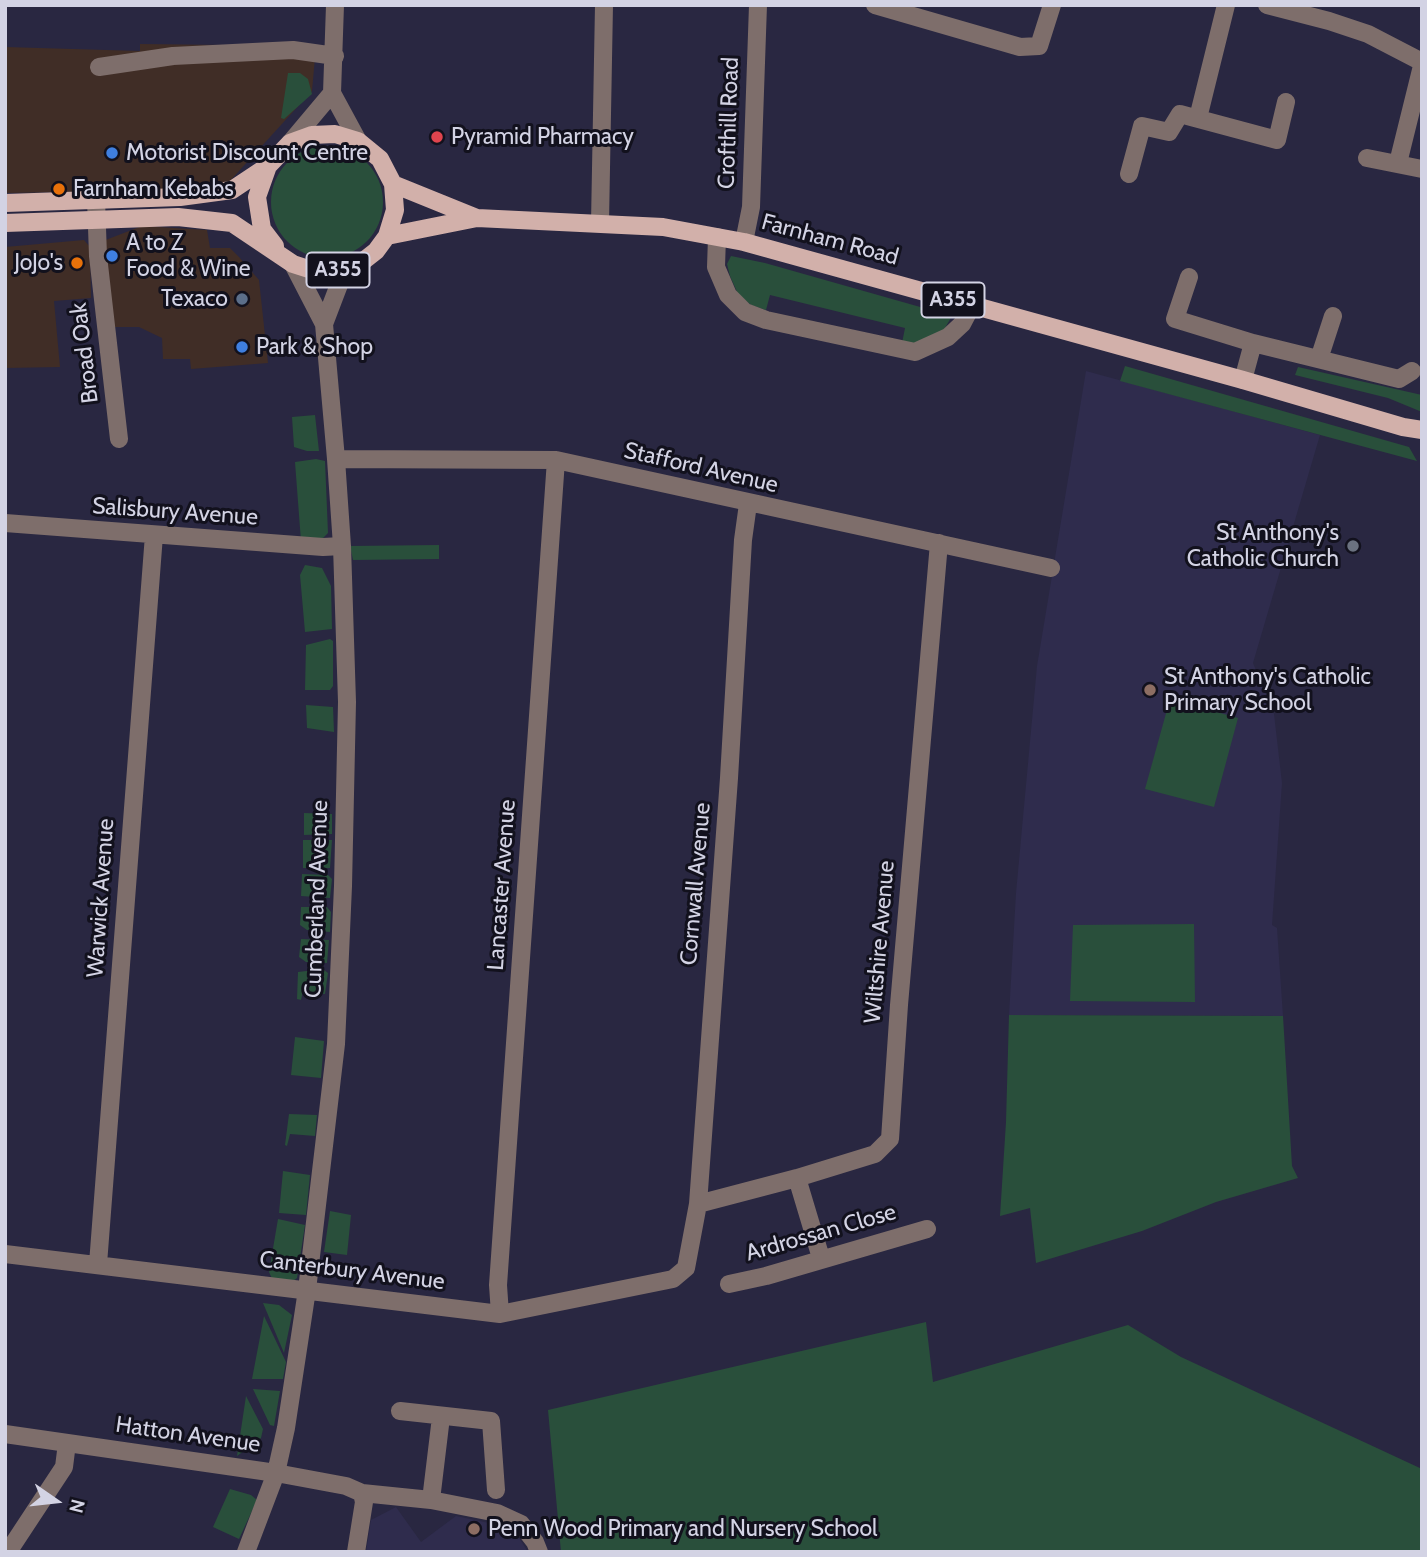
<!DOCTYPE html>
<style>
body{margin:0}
#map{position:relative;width:1427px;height:1557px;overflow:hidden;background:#292741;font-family:Cabin,sans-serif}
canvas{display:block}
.frame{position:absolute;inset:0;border:7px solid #d3d3e4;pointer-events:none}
.north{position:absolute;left:21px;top:1466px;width:70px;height:70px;-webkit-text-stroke:5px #12111d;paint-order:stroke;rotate:104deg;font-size:19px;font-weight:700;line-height:28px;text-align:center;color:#d3d3e4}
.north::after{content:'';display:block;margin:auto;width:24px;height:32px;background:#d3d3e4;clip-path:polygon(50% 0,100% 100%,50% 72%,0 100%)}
</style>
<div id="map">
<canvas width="1427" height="1557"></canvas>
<div class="frame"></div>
<div class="north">N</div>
</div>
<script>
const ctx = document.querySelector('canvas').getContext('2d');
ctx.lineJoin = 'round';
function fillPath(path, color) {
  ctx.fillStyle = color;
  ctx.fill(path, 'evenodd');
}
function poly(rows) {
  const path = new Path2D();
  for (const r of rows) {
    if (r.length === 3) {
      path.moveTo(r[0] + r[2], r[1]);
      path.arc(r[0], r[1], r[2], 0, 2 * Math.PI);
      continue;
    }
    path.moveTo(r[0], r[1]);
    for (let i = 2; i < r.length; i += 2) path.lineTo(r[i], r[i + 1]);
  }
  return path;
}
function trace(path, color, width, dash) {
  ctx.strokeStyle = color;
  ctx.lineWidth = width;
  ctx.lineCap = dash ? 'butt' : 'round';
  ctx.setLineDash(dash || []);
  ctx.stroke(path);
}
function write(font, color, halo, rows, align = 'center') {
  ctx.font = font + ' Cabin,sans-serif';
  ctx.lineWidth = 6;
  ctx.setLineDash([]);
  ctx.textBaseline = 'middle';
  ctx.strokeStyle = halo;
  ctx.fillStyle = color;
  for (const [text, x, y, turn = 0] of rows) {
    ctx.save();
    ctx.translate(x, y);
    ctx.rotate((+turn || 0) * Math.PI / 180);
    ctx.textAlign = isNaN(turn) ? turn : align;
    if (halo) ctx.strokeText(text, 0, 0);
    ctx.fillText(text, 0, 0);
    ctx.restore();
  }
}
const commercial = poly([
 [140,44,316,46,312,91,229,182,184,190,5,193,5,47,140,51],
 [142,226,207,230,210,248,230,248,239,257,259,280,268,363,191,369,190,359,163,359,162,338,139,327,112,327,103,241],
 [84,240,90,247,91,298,54,301,60,367,5,368,5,247]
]);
const built = poly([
 [1086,371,1320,435,1253,663,1274,714,1282,783,1272,925,1277,928,1283,1016,1009,1015,1016,893,1037,666],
 [396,1507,421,1542,456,1516,503,1526,519,1538,528,1552,366,1552,371,1520]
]);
const green = poly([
 [288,73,300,73,308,79,312,94,284,119,281,118],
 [327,202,56],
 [731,256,765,263,952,316,942,333,914,344,902,343,905,328,770,295,766,310,751,305,738,294,730,276,727,264],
 [1125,366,1409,447,1417,461,1120,381],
 [1298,367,1422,395,1422,412,1388,398,1295,375],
 [315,415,319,451,307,451,294,447,292,417],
 [316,459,325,461,328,533,318,543,301,541,295,462],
 [439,545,439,559,353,560,350,546],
 [305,565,322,568,331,586,332,629,305,632,300,575],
 [330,639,333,641,333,686,330,690,305,690,306,645],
 [1170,699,1238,718,1214,807,1145,789],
 [306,705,333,707,334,732,307,728],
 [304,813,332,814,332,834,304,835],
 [303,840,332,840,330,868,303,868],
 [302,874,328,875,332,879,330,898,301,896],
 [301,907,327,907,331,912,330,932,307,930,300,925],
 [1194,924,1195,1002,1070,1001,1073,925],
 [301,939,329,940,327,963,306,962,299,957],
 [323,969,328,973,325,994,303,991,301,1000,297,999,298,972],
 [1009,1015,1283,1016,1292,1166,1298,1178,1216,1202,1142,1231,1036,1263,1030,1208,1000,1216,1006,1122],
 [295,1037,324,1041,321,1078,291,1075],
 [289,1114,317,1115,315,1136,290,1134,287,1146,285,1145],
 [283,1171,310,1175,306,1215,279,1213],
 [330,1211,351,1215,347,1255,324,1252],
 [278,1219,305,1225,297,1278,292,1282,273,1281,269,1272],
 [263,1303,279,1305,292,1315,284,1353],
 [264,1316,286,1362,283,1379,252,1379],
 [926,1322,933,1382,1128,1325,1181,1357,1422,1469,1422,1552,561,1552,548,1410],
 [253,1389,280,1391,274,1426,270,1425],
 [246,1396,263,1429,261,1438,237,1456],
 [230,1489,251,1495,257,1500,239,1539,213,1527]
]);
const minor = poly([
 [335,5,332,93,358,141],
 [875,5,1020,47,1039,46,1052,5],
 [1267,5,1329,21,1368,34,1422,62],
 [99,67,173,56,293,50,335,56],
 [1198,118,1226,5],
 [290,143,332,93],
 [1367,158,1422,169],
 [1398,163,1422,66],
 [1129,174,1142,126,1169,132,1180,114,1277,140,1286,102],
 [96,199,98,256,119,439],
 [600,223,604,5],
 [717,237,716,267,728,295,745,312,766,320,915,352,948,337,962,324,972,305],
 [744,242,751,207,758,5],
 [1189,277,1175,319,1253,343,1399,379,1412,371],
 [324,324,345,269],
 [1319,359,1333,316],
 [1243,380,1253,343],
 [336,459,556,460,1051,568],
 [5,523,323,547,342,546],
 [797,1178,821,1258],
 [698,1204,797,1178,875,1154,890,1139,899,1005,939,543],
 [5,1254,500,1314,673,1279,686,1268,698,1204,729,778,743,540,748,504],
 [98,1264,154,535],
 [729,1284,766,1276,927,1229],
 [500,1314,498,1285,556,460],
 [400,1411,491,1421,496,1490],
 [5,1434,276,1473,346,1486,362,1493,431,1500,497,1513,521,1524,535,1542,539,1552],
 [431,1500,441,1417],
 [8,1552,64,1467,67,1443],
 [246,1552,276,1473,286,1428,307,1290,336,1044,343,886,347,702,342,546,336,459,324,324,293,264],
 [356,1552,364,1502,362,1493]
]);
const major = poly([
 [268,166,257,197,262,229,275,246],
 [393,184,477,218],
 [5,203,180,197,232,190,268,166,290,143,312,135,335,134,358,141,380,159,393,184,395,210,387,236,376,251,362,262,345,269,318,272,293,264,232,223,178,217,5,223],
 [387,236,477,218,663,227,744,242,1243,380,1403,427,1422,430]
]);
const markers = [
 [437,137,7,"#e0444e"],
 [112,153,7,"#3f7fe0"],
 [59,189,7,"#e8710a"],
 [112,256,7,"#3f7fe0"],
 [77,263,7,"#e8710a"],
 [242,299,7,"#5c6f8a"],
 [242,347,7,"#3f7fe0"],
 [1353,546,7,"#6b7280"],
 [1150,690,7,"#8d6e63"],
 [474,1529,7,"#8d6e63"]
];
const shields = [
 [338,270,63],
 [953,300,63]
];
const shieldNames = [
 ["A355",338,270],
 ["A355",953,300]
];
const streetNames = [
 ["Crofthill Road",729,123,-88],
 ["Farnham Road",830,240,15],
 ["Broad Oak",85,353,-97],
 ["Stafford Avenue",701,468,13],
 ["Salisbury Avenue",175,512,4],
 ["Cornwall Avenue",696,884,-85],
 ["Lancaster Avenue",502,885,-86],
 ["Warwick Avenue",101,898,-86],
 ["Cumberland Avenue",317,899,-88],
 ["Wiltshire Avenue",880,942,-85],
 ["Ardrossan Close",821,1233,-16],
 ["Canterbury Avenue",352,1271,7],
 ["Hatton Avenue",188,1435,8]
];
const poiNames = [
 ["Pyramid Pharmacy",451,137],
 ["Motorist Discount Centre",126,153],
 ["Farnham Kebabs",73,189],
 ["A to Z",126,243],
 ["Food & Wine",126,269],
 ["JoJo's",63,263,"right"],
 ["Texaco",228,299,"right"],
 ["Park & Shop",256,347],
 ["St Anthony's",1339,533,"right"],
 ["Catholic Church",1339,559,"right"],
 ["St Anthony's Catholic",1164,677],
 ["Primary School",1164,703],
 ["Penn Wood Primary and Nursery School",488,1529]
];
fillPath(commercial, '#402d26');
fillPath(built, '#2f2c4d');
fillPath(green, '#294f3b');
trace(minor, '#7e6e6b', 18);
trace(major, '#d2b0aa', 18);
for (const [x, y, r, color] of markers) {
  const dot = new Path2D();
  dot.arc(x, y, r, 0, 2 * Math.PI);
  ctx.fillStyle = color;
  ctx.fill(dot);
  trace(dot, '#12111d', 2.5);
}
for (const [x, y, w] of shields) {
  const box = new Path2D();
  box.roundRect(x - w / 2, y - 17.5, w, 35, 5);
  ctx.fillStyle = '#12111d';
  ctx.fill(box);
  trace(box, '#d3d3e4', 2);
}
write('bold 21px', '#d3d3e4', null, shieldNames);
write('23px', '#d3d3e4', '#12111d', streetNames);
write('23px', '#d3d3e4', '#12111d', poiNames, 'left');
</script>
